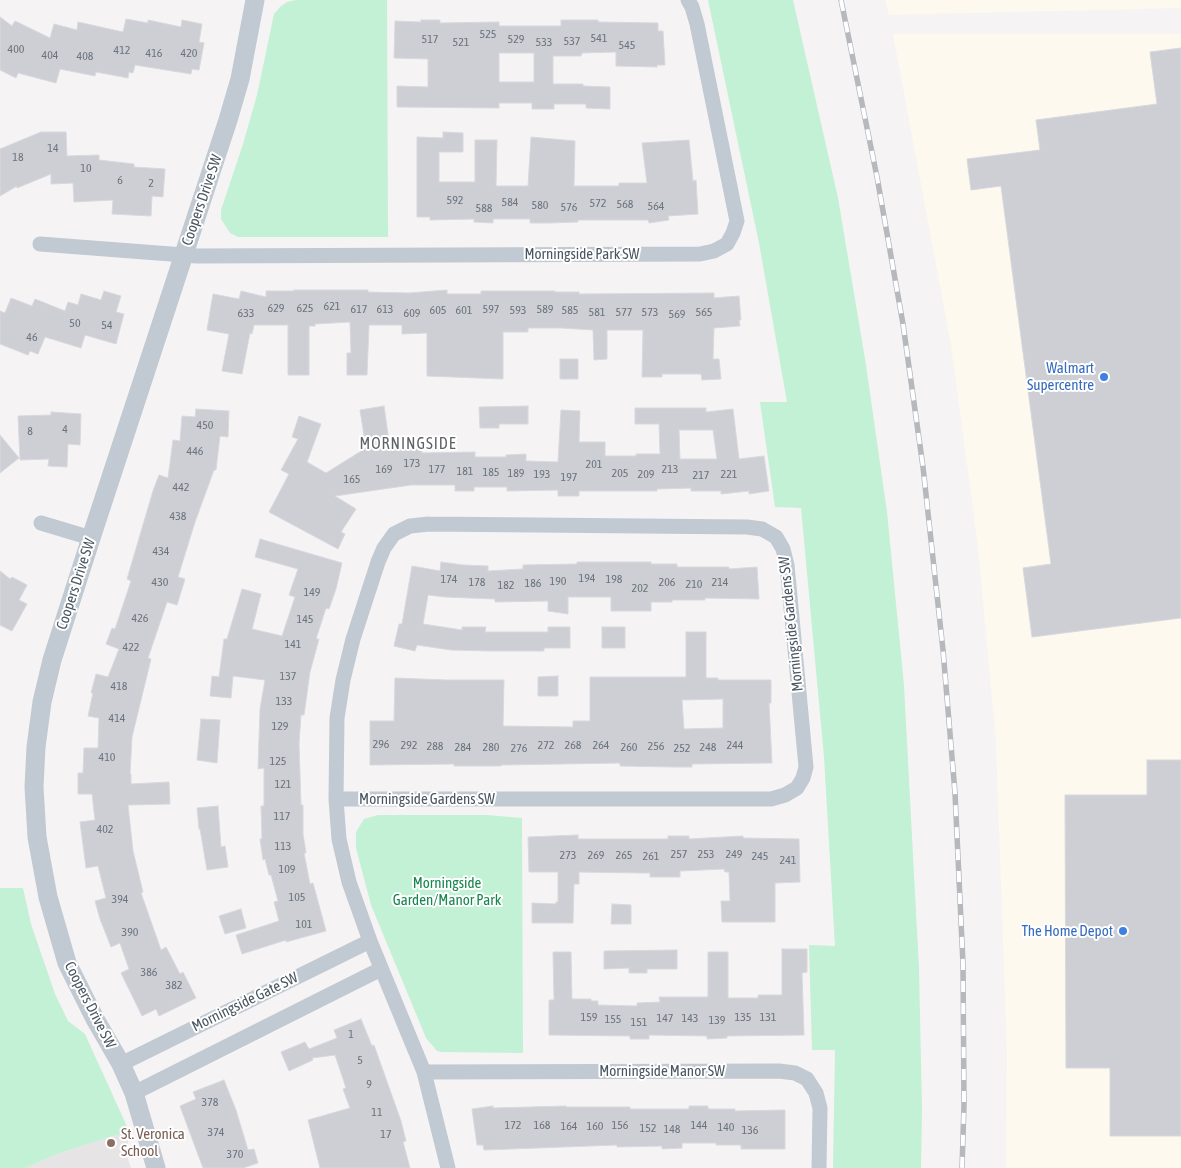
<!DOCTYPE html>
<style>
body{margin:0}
canvas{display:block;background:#f5f3f3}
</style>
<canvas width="1181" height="1168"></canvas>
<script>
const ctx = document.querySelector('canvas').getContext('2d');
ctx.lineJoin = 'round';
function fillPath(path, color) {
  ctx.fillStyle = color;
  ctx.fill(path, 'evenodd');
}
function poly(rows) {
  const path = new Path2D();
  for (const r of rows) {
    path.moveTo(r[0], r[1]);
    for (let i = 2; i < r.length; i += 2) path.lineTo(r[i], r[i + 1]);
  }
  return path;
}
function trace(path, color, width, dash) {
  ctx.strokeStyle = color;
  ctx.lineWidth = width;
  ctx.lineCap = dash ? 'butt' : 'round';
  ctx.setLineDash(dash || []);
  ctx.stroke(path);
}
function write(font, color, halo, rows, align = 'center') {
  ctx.font = font + ' "Asap Condensed",sans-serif';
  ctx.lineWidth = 4;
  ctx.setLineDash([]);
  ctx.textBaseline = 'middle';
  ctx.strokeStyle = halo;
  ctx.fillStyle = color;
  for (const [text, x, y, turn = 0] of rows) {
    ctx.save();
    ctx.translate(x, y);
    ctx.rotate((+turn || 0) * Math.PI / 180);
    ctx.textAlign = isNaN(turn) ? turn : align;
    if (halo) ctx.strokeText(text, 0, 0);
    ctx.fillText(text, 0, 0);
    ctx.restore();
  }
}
const commercial = poly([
 [885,0,1181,0,1181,8,889,15],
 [893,34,1181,34,1181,1168,1006,1168,1007,1055,996,742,978,547,951,345]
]);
const education = poly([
 [129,1131,127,1156,131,1168,25,1168,57,1154]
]);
const green = poly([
 [296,0,387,0,388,237,238,237,230,233,221,219,221,210,243,144,257,95,274,14,280,7,287,2],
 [708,0,793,0,838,198,866,365,887,512,904,685,919,969,922,1109,921,1168,833,1168,835,1050,812,1050,809,945,835,946,824,757,801,508,775,507,760,402,787,402,759,243],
 [378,815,487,815,522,818,523,1053,441,1052,437,1051,426,1038,371,905,356,848,356,832,364,819],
 [0,888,23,888,31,924,55,994,68,1021,85,1034,129,1131,57,1154,25,1168,0,1168]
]);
const building = poly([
 [0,17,12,26,15,21,50,38,54,24,77,30,78,22,123,32,126,19,148,23,148,20,181,27,182,20,202,24,199,42,204,43,199,70,192,69,191,74,135,65,133,73,129,72,128,78,96,72,95,76,60,69,56,83,18,73,16,78,0,70,0,17],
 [421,20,440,20,440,23,499,22,499,26,561,26,561,20,598,20,598,22,658,23,658,31,663,31,665,65,657,65,657,67,616,66,616,52,582,53,581,56,553,56,553,84,583,84,583,86,610,87,610,109,586,108,586,104,554,104,554,109,532,109,532,103,499,103,499,108,397,107,397,86,428,87,428,59,394,58,395,21,421,22,421,20],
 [499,53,534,53,534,82,499,82,499,53],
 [1181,48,1181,618,1032,637,1023,568,1051,564,1001,186,971,190,967,159,1040,150,1036,120,1157,104,1150,52,1181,48],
 [41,132,66,132,67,156,99,155,99,160,134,164,134,167,165,169,163,197,152,196,151,216,112,214,113,200,74,202,73,183,51,184,51,174,17,188,17,186,0,196,0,149,41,132],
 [443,132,463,133,463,152,439,152,439,182,475,182,475,140,497,140,496,186,528,186,531,137,575,141,574,186,619,186,619,183,647,183,642,143,689,140,693,181,696,180,698,214,668,216,669,220,649,223,648,220,578,220,578,222,550,223,530,223,530,219,493,219,493,223,474,222,474,219,430,220,430,217,417,217,417,137,443,138,443,132],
 [294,290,368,290,368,292,409,293,447,290,447,294,481,294,481,291,555,291,555,292,579,292,579,294,714,293,714,298,739,296,741,320,739,320,740,326,714,328,713,359,719,359,721,379,702,380,701,374,662,374,662,377,642,377,643,330,607,330,607,359,594,360,593,330,561,328,528,328,528,332,503,332,503,379,427,376,427,333,402,334,402,325,369,325,367,375,347,375,347,353,351,353,350,322,315,324,315,326,309,326,309,375,288,375,288,325,254,325,252,334,250,333,242,374,222,371,229,334,207,330,213,294,239,299,241,291,266,297,266,291,294,291,294,290],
 [104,291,121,296,116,312,124,314,116,344,85,335,81,348,45,337,38,354,30,351,28,355,0,344,0,311,5,313,11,298,32,306,35,299,65,311,68,302,78,305,81,294,101,300,104,291],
 [560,359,578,359,578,379,560,379,560,359],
 [384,406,390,448,422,449,422,453,475,452,475,457,506,457,506,455,526,454,526,461,558,462,561,410,580,411,579,442,605,442,605,456,636,456,636,454,660,454,659,424,635,424,635,408,706,408,706,412,733,409,739,459,764,456,769,491,749,494,749,491,721,494,721,491,691,491,691,488,657,489,657,491,579,491,579,496,558,496,558,490,507,491,507,487,474,487,474,491,455,491,455,485,411,485,335,496,356,509,341,532,345,534,338,549,269,512,289,474,281,470,298,439,292,437,299,416,321,424,307,462,326,473,366,448,360,410,384,406],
 [679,430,713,430,717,459,680,459,679,430],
 [528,406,528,424,499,424,499,428,480,428,479,407,528,406],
 [196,409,229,411,228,437,220,436,216,470,214,470,195,522,178,577,185,579,177,605,167,602,148,658,151,659,132,737,130,774,131,774,131,784,169,782,170,804,128,805,133,851,143,892,141,893,161,950,166,947,180,974,183,972,196,998,159,1016,156,1009,142,1016,121,973,129,969,120,943,111,947,100,919,95,901,106,898,98,866,86,868,80,822,95,820,92,794,78,794,78,773,83,773,84,748,98,748,99,718,88,716,93,693,91,693,96,674,108,677,119,649,106,644,112,628,115,629,131,581,127,579,153,491,159,475,168,478,173,440,180,441,182,416,195,417,196,409],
 [51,412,81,414,80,445,68,444,67,467,48,466,49,459,20,460,18,416,51,415,51,412],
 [0,435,19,458,0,473,0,435],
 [260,539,342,563,336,589,329,609,326,608,316,639,319,639,310,672,304,715,301,715,299,744,301,805,303,805,303,834,306,853,304,853,310,884,313,883,326,931,286,942,286,940,242,954,236,935,279,921,274,902,278,901,271,875,269,875,265,859,263,860,260,839,262,839,261,806,264,806,264,768,258,769,260,709,265,680,233,676,231,698,210,696,212,676,219,677,224,639,227,639,242,589,261,594,252,629,282,636,295,597,289,595,298,569,255,557,260,539],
 [441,562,463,565,488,566,488,571,523,569,523,565,577,564,577,562,651,562,651,564,677,564,677,567,729,567,729,569,757,567,759,599,705,598,705,600,672,600,672,602,651,602,651,611,611,611,611,597,568,597,568,614,548,611,548,601,495,602,495,599,445,597,428,595,423,624,462,630,462,627,486,627,485,632,548,632,548,627,570,627,570,648,544,648,544,651,490,651,451,650,417,645,415,651,394,646,399,624,402,624,412,566,440,571,441,562],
 [0,571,10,579,12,577,27,585,19,600,27,604,12,631,0,625,0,571],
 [602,627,625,627,625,648,602,648,602,627],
 [686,632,706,632,706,678,718,678,718,680,771,680,771,703,769,703,772,763,692,764,692,767,673,767,620,766,620,763,501,765,501,766,454,766,454,764,370,765,370,721,394,721,395,678,447,680,504,680,503,726,573,727,573,721,590,721,590,677,686,677,686,632],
 [723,699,723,728,684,729,682,700,723,699],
 [558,676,558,696,538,696,538,677,558,676],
 [201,719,220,720,217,763,197,760,201,719],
 [1147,760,1181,760,1181,1136,1110,1136,1110,1068,1066,1068,1065,795,1147,795,1147,760],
 [218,806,221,847,225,846,228,867,207,870,200,829,199,829,197,808,218,806],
 [578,835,578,839,668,839,668,836,689,836,689,839,743,836,743,838,799,839,800,882,775,883,775,922,722,922,721,901,730,901,729,872,725,872,724,869,680,871,680,877,650,877,650,873,640,873,579,872,579,884,574,884,573,923,532,923,532,903,556,904,556,902,558,902,558,872,529,872,528,837,578,835],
 [612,904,631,905,631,924,611,924,612,904],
 [241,909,246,928,225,934,219,916,241,909],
 [782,949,807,949,807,972,802,973,804,1035,727,1036,727,1038,707,1039,707,1036,649,1035,649,1039,630,1039,630,1036,549,1035,549,1000,554,1000,553,952,571,952,572,999,591,999,591,1001,598,1001,598,1005,637,1006,637,1003,660,1002,659,997,708,997,708,952,728,952,728,998,758,998,758,995,782,995,782,949],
 [677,950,677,969,647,969,647,973,629,973,629,968,604,969,604,951,677,950],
 [361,1019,372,1046,374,1045,401,1121,406,1141,403,1142,410,1168,320,1168,308,1120,350,1108,343,1089,346,1088,335,1055,312,1058,313,1060,289,1071,281,1052,305,1042,309,1049,337,1038,334,1030,361,1019],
 [224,1080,236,1110,248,1150,254,1149,258,1163,243,1168,203,1168,180,1106,196,1099,193,1092,224,1080],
 [493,1106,493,1108,566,1106,566,1107,630,1107,630,1109,689,1109,689,1106,708,1106,708,1109,735,1109,735,1111,785,1110,785,1149,741,1149,741,1145,716,1145,716,1143,682,1143,682,1148,662,1149,662,1146,617,1147,617,1145,484,1150,483,1145,477,1145,472,1109,493,1106]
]);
const minor = poly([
 [40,244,197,256,700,254,714,251,727,244,733,233,737,221,697,24,692,7,688,0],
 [41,523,91,538],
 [429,524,747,527,762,529,776,537,783,549,787,565,806,767,803,778,797,788,785,795,771,799,336,799,337,718,343,680,353,639,378,562,384,548,394,534,410,526,429,524],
 [336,799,339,839,349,882,370,941,424,1072],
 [121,1064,370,941],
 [134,1093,381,969],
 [448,1168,424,1072,779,1071,795,1073,807,1079,816,1093,820,1108,819,1168]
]);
const tertiary = poly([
 [156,1168,134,1093,121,1064,95,1019,67,963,48,897,37,837,34,787,36,747,42,702,52,660,91,538,228,120,240,79,255,0]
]);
const rail = poly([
 [841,0,877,177,903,324,923,467,943,650,955,793,963,964,964,1105,962,1168]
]);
const markers = [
 [1104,377,5,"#3f7fe0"],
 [1123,931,5,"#3f7fe0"],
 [111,1143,5,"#8d6e63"]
];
const numberNames = [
 ["525",488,34],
 ["541",599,38],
 ["517",430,39],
 ["529",516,39],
 ["537",572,41],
 ["521",461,42],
 ["533",544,42],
 ["545",627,45],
 ["400",16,49],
 ["412",122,50],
 ["416",154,53],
 ["420",189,53],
 ["404",50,55],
 ["408",85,56],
 ["14",53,148],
 ["18",18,157],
 ["10",86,168],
 ["6",120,180],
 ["2",151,183],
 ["592",455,200],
 ["584",510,202],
 ["572",598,203],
 ["568",625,204],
 ["580",540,205],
 ["564",656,206],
 ["576",569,207],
 ["588",484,208],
 ["621",332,306],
 ["629",276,308],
 ["625",305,308],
 ["617",359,309],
 ["613",385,309],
 ["597",491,309],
 ["589",545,309],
 ["605",438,310],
 ["601",464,310],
 ["593",518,310],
 ["585",570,310],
 ["581",597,312],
 ["577",624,312],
 ["573",650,312],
 ["565",704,312],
 ["633",246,313],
 ["609",412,313],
 ["569",677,314],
 ["50",75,323],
 ["54",107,325],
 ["46",32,337],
 ["450",205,425],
 ["4",65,429],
 ["8",30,431],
 ["446",195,451],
 ["173",412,463],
 ["201",594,464],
 ["169",384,469],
 ["177",437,469],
 ["213",670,469],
 ["181",465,471],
 ["185",491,472],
 ["189",516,473],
 ["205",620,473],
 ["193",542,474],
 ["209",646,474],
 ["221",729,474],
 ["217",701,475],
 ["197",569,477],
 ["165",352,479],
 ["442",181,487],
 ["438",178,516],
 ["434",161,551],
 ["194",587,578],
 ["174",449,579],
 ["198",614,579],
 ["190",558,581],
 ["430",160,582],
 ["178",477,582],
 ["206",667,582],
 ["214",720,582],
 ["186",533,583],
 ["210",694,584],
 ["182",506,585],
 ["202",640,588],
 ["149",312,592],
 ["426",140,618],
 ["145",305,619],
 ["141",293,644],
 ["422",131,647],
 ["137",288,676],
 ["418",119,686],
 ["133",284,701],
 ["414",117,718],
 ["129",280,726],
 ["296",381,744],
 ["292",409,745],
 ["272",546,745],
 ["268",573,745],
 ["264",601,745],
 ["244",735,745],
 ["288",435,746],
 ["256",656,746],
 ["284",463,747],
 ["280",491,747],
 ["260",629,747],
 ["248",708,747],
 ["276",519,748],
 ["252",682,748],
 ["410",107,757],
 ["125",278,761],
 ["121",283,784],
 ["117",282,816],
 ["402",105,829],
 ["113",283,846],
 ["257",679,854],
 ["253",706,854],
 ["249",734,854],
 ["273",568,855],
 ["269",596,855],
 ["265",624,855],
 ["261",651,856],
 ["245",760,856],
 ["241",788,860],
 ["109",287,869],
 ["105",297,897],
 ["394",120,899],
 ["101",304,924],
 ["390",130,932],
 ["386",149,972],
 ["382",174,985],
 ["159",589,1017],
 ["135",743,1017],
 ["131",768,1017],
 ["147",665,1018],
 ["143",690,1018],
 ["155",613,1019],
 ["139",717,1020],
 ["151",639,1022],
 ["1",351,1034],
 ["5",360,1060],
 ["9",369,1084],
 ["378",210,1102],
 ["11",377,1112],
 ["172",513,1125],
 ["168",542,1125],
 ["156",620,1125],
 ["144",699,1125],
 ["164",569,1126],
 ["160",595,1126],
 ["140",726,1127],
 ["152",648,1128],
 ["148",672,1129],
 ["136",750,1130],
 ["374",216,1132],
 ["17",386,1134],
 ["370",235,1154]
];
const streetNames = [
 ["Coopers Drive SW",202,200,-71],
 ["Morningside Park SW",582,254],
 ["Coopers Drive SW",76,584,-72],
 ["Morningside Gardens SW",791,624,-96],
 ["Morningside Gardens SW",427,799],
 ["Morningside Gate SW",245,1002,-26],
 ["Coopers Drive SW",90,1005,63],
 ["Morningside Manor SW",662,1071]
];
const shopNames = [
 ["Walmart",1094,368],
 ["Supercentre",1094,385],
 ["The Home Depot",1113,931]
];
const parkNames = [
 ["Morningside",447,883],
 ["Garden/Manor Park",447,900]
];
const educationNames = [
 ["St. Veronica",121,1134],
 ["School",121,1151]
];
const neighbourhoodNames = [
 ["MORNINGSIDE",408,444]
];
fillPath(commercial, '#fdf9ef');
fillPath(education, '#e6e4e5');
fillPath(green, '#c3f1d5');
fillPath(building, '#cdcfd5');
trace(building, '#d7d9de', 1);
trace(minor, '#c1cad2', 15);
trace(tertiary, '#c1cad2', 19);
trace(rail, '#b5b8bd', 5.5);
trace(rail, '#fff', 4, [11]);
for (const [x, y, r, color] of markers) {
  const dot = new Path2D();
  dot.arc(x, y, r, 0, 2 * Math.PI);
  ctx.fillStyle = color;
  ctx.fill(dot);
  trace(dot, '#fff', 2);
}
write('12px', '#6b747e', null, numberNames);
write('15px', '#4a5661', '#fff', streetNames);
write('15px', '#366cbe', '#fff', shopNames, 'right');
write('15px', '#17864f', '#fff', parkNames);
write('15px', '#785e54', '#fff', educationNames, 'left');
ctx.letterSpacing = '1px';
write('16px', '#5f6368', '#fff', neighbourhoodNames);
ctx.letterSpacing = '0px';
</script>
